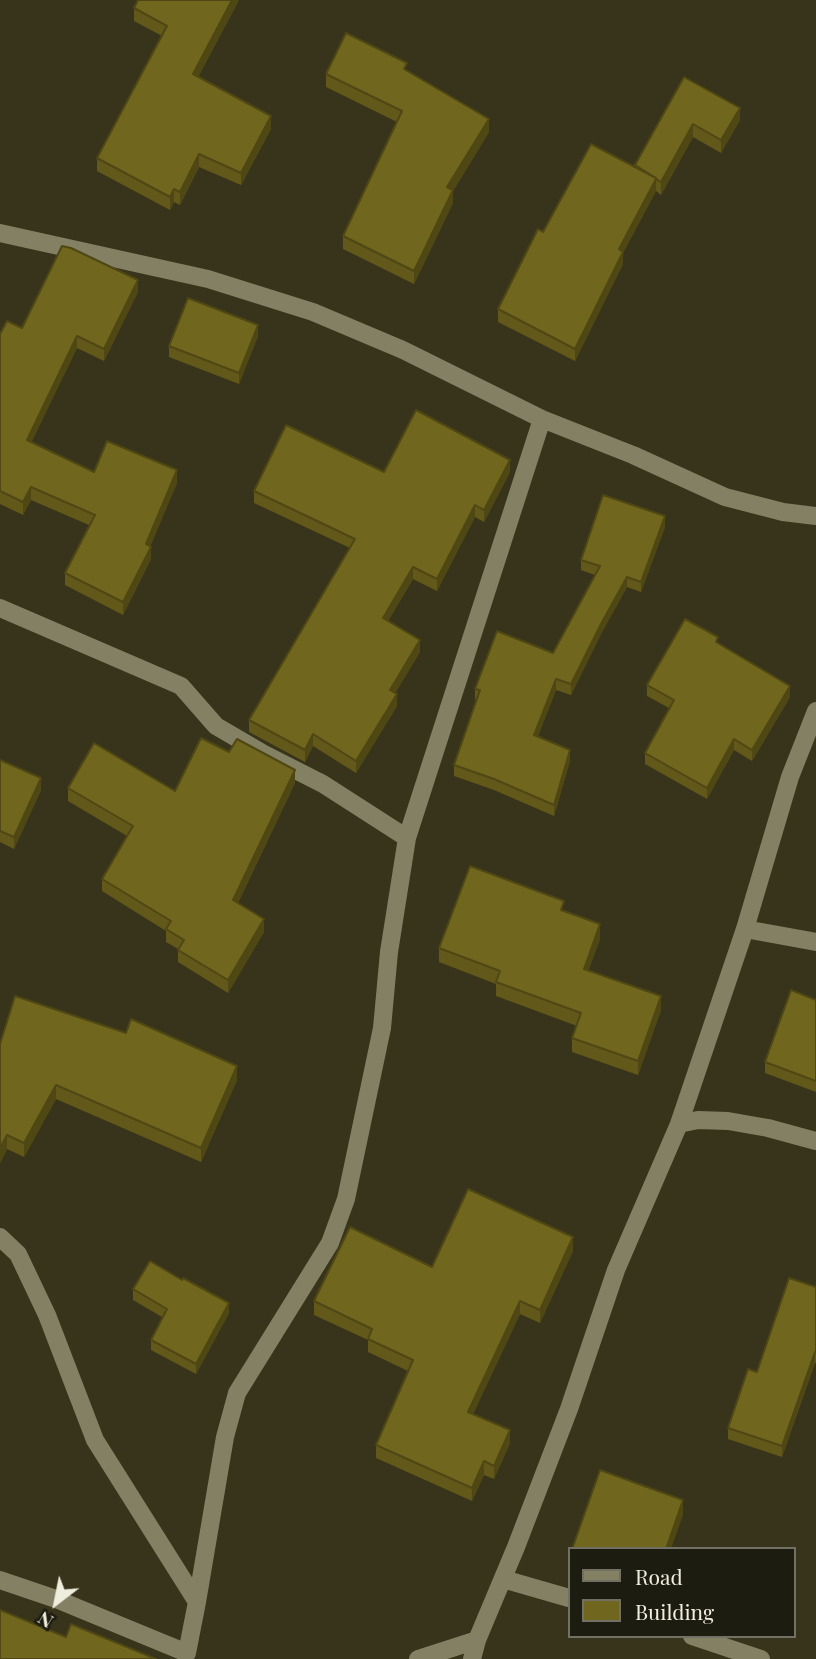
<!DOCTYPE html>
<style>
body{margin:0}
#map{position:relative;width:816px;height:1659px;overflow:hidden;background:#38341b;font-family:"Playfair Display",serif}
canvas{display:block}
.legend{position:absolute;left:568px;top:1547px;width:228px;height:91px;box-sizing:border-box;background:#1d1c11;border:2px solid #717063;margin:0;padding:9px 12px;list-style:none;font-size:21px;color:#efeddd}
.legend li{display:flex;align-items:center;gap:14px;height:35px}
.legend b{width:35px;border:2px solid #717063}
.north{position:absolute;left:21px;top:1568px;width:70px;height:70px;-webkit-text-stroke:5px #1d1c11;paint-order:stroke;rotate:212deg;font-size:19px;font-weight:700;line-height:28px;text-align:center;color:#efeddd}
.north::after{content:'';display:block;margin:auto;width:24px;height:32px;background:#efeddd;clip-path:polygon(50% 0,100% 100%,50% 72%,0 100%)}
</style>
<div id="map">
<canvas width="816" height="1659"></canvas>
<ul class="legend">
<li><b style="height:9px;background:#848064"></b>Road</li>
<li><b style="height:19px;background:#71661d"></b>Building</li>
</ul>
<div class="north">N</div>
</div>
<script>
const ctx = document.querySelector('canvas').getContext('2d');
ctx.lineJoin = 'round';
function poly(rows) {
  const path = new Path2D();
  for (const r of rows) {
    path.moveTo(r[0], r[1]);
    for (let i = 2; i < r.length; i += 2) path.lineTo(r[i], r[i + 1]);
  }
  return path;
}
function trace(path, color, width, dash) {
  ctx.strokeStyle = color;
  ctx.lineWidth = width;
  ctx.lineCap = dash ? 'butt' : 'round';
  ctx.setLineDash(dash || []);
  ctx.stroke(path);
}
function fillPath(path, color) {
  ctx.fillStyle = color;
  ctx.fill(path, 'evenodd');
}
const street = poly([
 [0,233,208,279,313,312,403,350,542,419,633,455,725,497,783,512,816,516],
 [0,608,181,686,216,726,264,754,323,784,407,838],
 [745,929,816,942],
 [679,1124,698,1120,728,1121,768,1128,816,1141],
 [0,1237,18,1254,47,1315,95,1440,197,1602,187,1653,56,1599,0,1580],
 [503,1579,569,1598],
 [197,1602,225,1437,237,1393,330,1243,346,1199,382,1028,389,952,407,838,542,419],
 [692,1636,761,1659],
 [418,1659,477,1640],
 [472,1659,477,1640,516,1547,569,1409,616,1270,679,1124,745,929,790,777,816,711]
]);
const wall = poly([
 [239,0,198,77,271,129,241,185,199,167,180,205,174,202,170,210,97,171,97,158,162,36,134,21,134,8],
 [407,70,489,132,453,191,453,203,414,284,343,249,343,236,397,122,326,87,326,74],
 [684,77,740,120,721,153,693,137,661,195,656,191,623,253,623,264,575,361,498,322,498,309,543,232,635,167,635,165],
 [138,292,104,361,77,348,31,442,94,472,177,483,150,546,151,559,123,615,65,585,65,573,89,525,31,500,23,515,0,504,0,334],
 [258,336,239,384,169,357,169,346],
 [384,472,510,472,484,522,475,517,437,591,413,579,388,621,420,652,395,693,397,706,356,773,313,746,305,762,249,732,249,720,350,548,254,503,254,491],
 [665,527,641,592,627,587,602,632,571,695,556,690,538,736,570,761,554,816,494,790,454,776,454,765,476,700,475,699,475,689,553,653,595,575,581,570,581,560],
 [718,643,790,697,752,761,734,750,707,799,645,764,645,753,669,708,647,696,647,685],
 [0,760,41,790,14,849,0,842],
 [295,783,238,903,264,932,228,993,178,962,178,949,166,942,166,931,102,891,102,879,127,836,68,801,68,788,175,791],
 [564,911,600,939,588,971,661,1010,638,1075,572,1052,572,1038,577,1026,496,996,496,984,439,962,439,948],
 [816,1000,816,1092,765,1073,765,1062],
 [0,1044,237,1080,201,1162,56,1099,24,1157,7,1149,0,1163],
 [573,1251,540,1323,520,1314,473,1414,510,1443,494,1479,484,1475,472,1501,376,1458,376,1445,408,1371,368,1352,368,1340,314,1315,314,1301,432,1267],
 [182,1280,229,1313,196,1374,151,1350,151,1340,162,1317,133,1300,133,1289],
 [816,1287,816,1363,815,1363,782,1457,728,1439,728,1428,757,1372]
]);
const shadedWall = poly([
 [232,0,239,0,193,87,193,74],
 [740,108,740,120,721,153,721,140],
 [271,116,271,129,241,185,241,173],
 [489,119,489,132,453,191,453,203,414,284,414,271,447,187],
 [693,124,693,137,661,195,661,182],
 [199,154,199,167,180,205,180,192],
 [656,179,656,191,623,253,623,264,575,361,575,349,619,249],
 [174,189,174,202,170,210,170,197],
 [138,280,138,292,104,361,104,349],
 [258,325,258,336,239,384,239,373],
 [77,336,77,348,27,452,27,440],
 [510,460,510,472,484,522,484,510],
 [177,470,177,483,146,557,146,544],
 [31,487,31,500,23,515,23,502],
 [475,505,475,517,437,591,437,579],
 [665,516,665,527,641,592,641,582],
 [151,547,151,559,123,615,123,602],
 [413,567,413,579,383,630,383,618],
 [627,577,627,587,602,632,571,695,571,684,602,622],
 [420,640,420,652,390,702,390,690],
 [556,679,556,690,534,746,534,735],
 [790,686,790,697,752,761,752,750],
 [397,694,397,706,356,773,356,761],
 [313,734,313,746,305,762,305,750],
 [734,739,734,750,707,799,707,788],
 [570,750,570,761,554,816,554,805],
 [295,770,295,783,233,913,233,900],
 [41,778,41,790,14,849,14,837],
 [264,919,264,932,228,993,228,980],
 [600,924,600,939,584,983,584,969],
 [661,996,661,1010,638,1075,638,1061],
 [237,1066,237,1080,201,1162,201,1148],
 [56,1085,56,1099,24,1157,24,1143],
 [7,1135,7,1149,0,1163,0,1148],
 [573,1237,573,1251,540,1323,540,1310],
 [520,1301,520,1314,468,1425,468,1412],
 [229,1303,229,1313,196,1374,196,1364],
 [815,1352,815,1363,782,1457,782,1446],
 [510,1430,510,1443,494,1479,494,1466],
 [484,1461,484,1475,472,1501,472,1488],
 [683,1500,683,1515,671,1549,666,1549]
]);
const building = poly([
 [138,0,232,0,193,74,271,116,241,173,199,154,180,192,174,189,170,197,97,158,167,26,134,8,138,0],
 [346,33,407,63,404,69,489,119,447,187,453,190,414,271,343,236,402,111,326,74,346,33],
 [684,77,740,108,721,140,693,124,661,182,656,179,619,249,623,252,575,349,498,309,538,229,543,232,591,144,656,178,635,165,684,77],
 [62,246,71,248,138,280,104,349,77,336,27,440,94,472,107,441,177,470,146,544,151,547,123,602,65,573,95,515,31,487,23,502,0,491,0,334,7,321,22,328,62,246],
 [188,298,258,325,239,373,169,346,188,298],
 [416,410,510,460,484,510,475,505,437,579,413,567,383,618,420,640,390,690,397,694,356,761,313,734,305,750,249,720,355,539,254,491,286,425,384,472,416,410],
 [603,495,665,516,641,582,627,577,602,622,571,684,556,679,534,735,570,750,554,805,494,779,454,765,480,690,475,689,497,631,553,653,600,566,581,560,603,495],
 [685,619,718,637,716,642,790,686,752,750,734,739,707,788,645,753,674,700,647,685,685,619],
 [201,738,229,752,237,739,295,770,233,900,264,919,228,980,178,950,184,940,166,929,171,921,102,879,133,826,68,788,94,743,175,791,201,738],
 [0,760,41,778,14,837,0,831,0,760],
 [470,866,564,901,561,910,600,924,584,969,661,996,638,1061,572,1038,581,1013,496,982,500,971,439,948,470,866],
 [791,990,816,1000,816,1081,765,1062,791,990],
 [15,996,126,1033,131,1019,237,1066,201,1148,56,1085,24,1143,7,1135,0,1148,0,1044,15,996],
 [468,1189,573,1237,540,1310,520,1301,468,1412,510,1430,494,1466,484,1461,472,1488,376,1445,413,1360,368,1339,372,1329,314,1301,350,1227,432,1267,468,1189],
 [150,1261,182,1280,183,1278,229,1303,196,1364,151,1340,167,1309,133,1289,150,1261],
 [789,1278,816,1287,816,1352,815,1352,782,1446,728,1428,748,1369,757,1372,789,1278],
 [600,1470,683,1500,666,1549,572,1549,600,1470],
 [0,1610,66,1637,71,1624,156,1659,0,1659,0,1610]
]);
trace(street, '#848064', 18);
fillPath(wall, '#615819');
fillPath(shadedWall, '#4f4714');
fillPath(building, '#71661d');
trace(building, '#4f4714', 2);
</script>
